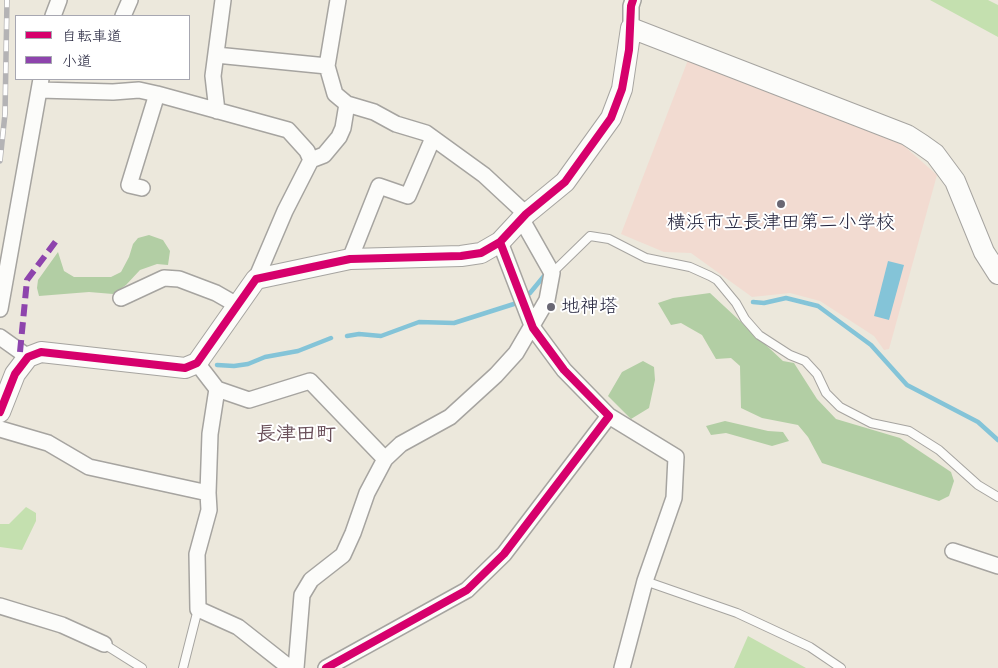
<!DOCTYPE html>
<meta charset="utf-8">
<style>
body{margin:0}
#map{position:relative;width:998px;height:668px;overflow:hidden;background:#ece8dc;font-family:"Comic Neue","Klee One",sans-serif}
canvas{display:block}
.legend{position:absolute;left:15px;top:15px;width:175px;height:65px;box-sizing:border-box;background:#fff;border:1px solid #a7a7b1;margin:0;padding:6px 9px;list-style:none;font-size:15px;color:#22223b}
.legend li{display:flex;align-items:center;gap:10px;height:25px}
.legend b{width:25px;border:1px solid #a7a7b1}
</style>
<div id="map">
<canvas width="998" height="668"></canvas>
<ul class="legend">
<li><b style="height:6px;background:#d6006c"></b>自転車道</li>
<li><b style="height:6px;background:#8e44ad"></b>小道</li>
</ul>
</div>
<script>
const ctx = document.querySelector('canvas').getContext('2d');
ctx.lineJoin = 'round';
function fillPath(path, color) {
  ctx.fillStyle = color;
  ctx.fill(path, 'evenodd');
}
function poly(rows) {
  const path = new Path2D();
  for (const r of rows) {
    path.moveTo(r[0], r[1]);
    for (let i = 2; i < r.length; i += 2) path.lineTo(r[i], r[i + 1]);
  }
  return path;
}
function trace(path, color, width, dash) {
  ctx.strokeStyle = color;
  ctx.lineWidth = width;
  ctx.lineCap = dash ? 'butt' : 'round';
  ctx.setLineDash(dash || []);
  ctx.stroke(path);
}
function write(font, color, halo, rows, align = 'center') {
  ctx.font = font + ' "Comic Neue","Klee One",sans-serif';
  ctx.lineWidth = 4;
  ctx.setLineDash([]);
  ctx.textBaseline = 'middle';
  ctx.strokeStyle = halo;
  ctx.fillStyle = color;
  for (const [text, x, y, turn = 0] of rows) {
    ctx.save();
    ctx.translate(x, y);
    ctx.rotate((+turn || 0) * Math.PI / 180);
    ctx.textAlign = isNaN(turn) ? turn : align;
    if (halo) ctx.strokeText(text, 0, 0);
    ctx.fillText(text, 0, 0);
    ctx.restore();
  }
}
const built = poly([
 [688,60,903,145,937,175,889,349,884,350,874,336,820,301,790,293,752,297,691,253,664,252,621,234]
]);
const green = poly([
 [930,0,988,0,998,5,998,37],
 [26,507,36,513,36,521,22,550,0,547,0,524,9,524],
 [748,636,806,668,734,668]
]);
const forest = poly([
 [149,235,163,240,170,251,168,265,157,264,140,270,126,285,113,294,89,292,39,296,37,288,38,280,58,252,64,271,74,277,111,277,121,272,129,257,133,244,138,238],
 [710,293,783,361,794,363,817,399,836,419,900,438,951,472,954,481,949,496,939,501,822,463,808,437,798,425,762,418,741,408,740,366,731,358,716,359,702,335,681,323,671,325,658,303,673,298],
 [643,361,654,367,655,380,649,408,631,419,608,396,622,372],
 [725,421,768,431,783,432,789,441,772,446,726,433,711,435,706,426]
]);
const water = poly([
 [888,261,904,265,889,320,874,316]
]);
const stream = poly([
 [530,293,544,276],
 [753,302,764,303,786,298,818,306,871,345,907,385,978,422,998,440],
 [347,336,359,334,381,336,419,322,454,323,517,303],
 [217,365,234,366,248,364,265,357,298,351,331,338]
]);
const service = poly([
 [552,273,590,236,609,239,646,258,690,267,710,276,717,280,736,303,745,319,759,335,790,355,805,361,817,374,826,393,840,407,871,423,909,431,939,450,978,485,998,497],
 [645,581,737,613,810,647,841,668],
 [104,644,142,668],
 [183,668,198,609]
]);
const minor = poly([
 [338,0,327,66,335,94,347,104,374,112,396,124,426,133,484,175,526,214],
 [53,16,59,0],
 [123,16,130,0],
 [631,28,631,6,633,0],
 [216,55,327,66],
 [39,90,113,92,139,90,157,94,288,130,307,151,311,160],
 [217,111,213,76,223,0],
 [142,188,129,185,157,94],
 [350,259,379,186,408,196,433,138],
 [256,279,285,211,311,160,324,155,339,137,343,128,347,104],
 [121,298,164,278,179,279,216,293,237,305],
 [0,309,41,79],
 [0,337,28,357],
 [197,363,217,389,249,400,310,381,385,459],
 [609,416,676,457,674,498,645,581,622,668],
 [0,429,48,443,89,467,208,493,209,510,197,554,198,609,238,627,290,668],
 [208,493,210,434,217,389],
 [953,551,998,566],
 [0,606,62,625,104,644],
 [296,668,302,595,311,580,343,555,353,533,367,493,385,459,401,444,450,417,496,375,516,353,547,300,552,273,522,220],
 [326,668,467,590,504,554,609,416,564,370,533,328,500,242]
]);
const tertiary = poly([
 [0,412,15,374,28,357,41,352,185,368,197,363,256,279,350,259,461,256,481,253,500,242,526,214,565,182,611,118,622,89,631,28,907,135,921,144,935,154,955,181,984,252,998,274]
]);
const rail = poly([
 [0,161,5,114,7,0]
]);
const quiet = poly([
 [20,352,27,280,59,237]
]);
const cycleway = poly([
 [0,412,15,374,28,357,41,352,185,368,197,363,256,279,350,259,461,256,481,253,500,242,526,214,565,182,611,118,622,89,629,50,631,6,633,0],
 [326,668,467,590,504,554,609,416,564,370,533,328,500,242]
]);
const markers = [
 [781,204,5,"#696773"],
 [551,307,5,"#696773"]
];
const poiNames = [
 ["横浜市立長津田第二小学校",781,223],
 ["地神塔",561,307,"left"]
];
const neighbourhoodNames = [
 ["長津田町",296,434]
];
fillPath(built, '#f2dbd1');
fillPath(green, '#c4e0af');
fillPath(forest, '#b2cea4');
fillPath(water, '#84c4d8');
trace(stream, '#84c4d8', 4.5);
trace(service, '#a6a4a0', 10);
trace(minor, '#a6a4a0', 18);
trace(tertiary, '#a6a4a0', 22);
trace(service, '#fcfcfa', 8);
trace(minor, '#fcfcfa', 15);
trace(tertiary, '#fcfcfa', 20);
trace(rail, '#b4b3b5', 5.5);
trace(rail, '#fff', 4, [11]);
trace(quiet, '#8e44ad', 6, [12, 6]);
trace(cycleway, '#d6006c', 8);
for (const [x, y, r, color] of markers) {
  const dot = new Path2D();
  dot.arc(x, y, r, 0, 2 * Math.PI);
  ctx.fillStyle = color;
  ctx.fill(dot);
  trace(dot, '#fff', 2);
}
write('19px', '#22223b', '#fff', poiNames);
write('bold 20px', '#694f59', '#fff', neighbourhoodNames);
</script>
